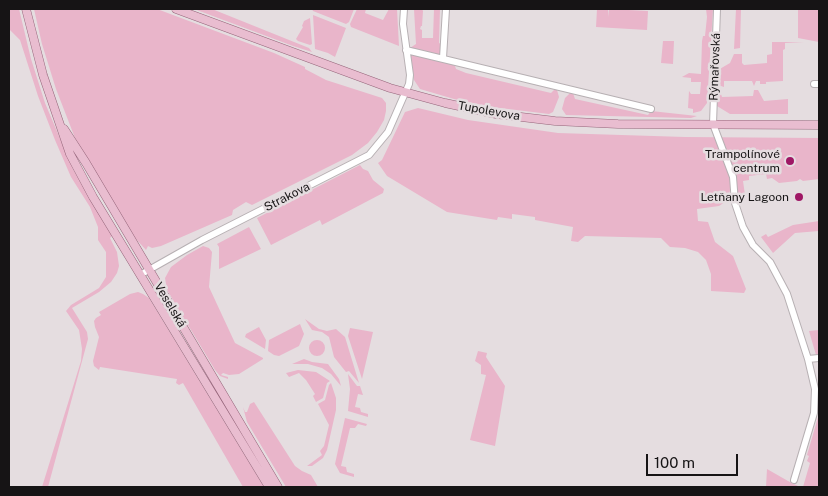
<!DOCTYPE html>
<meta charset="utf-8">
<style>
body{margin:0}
#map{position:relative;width:828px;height:496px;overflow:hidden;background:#e5dde0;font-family:"Public Sans",sans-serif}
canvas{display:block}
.frame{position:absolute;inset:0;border:10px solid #161415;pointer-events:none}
.scale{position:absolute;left:646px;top:454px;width:92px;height:22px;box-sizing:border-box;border:2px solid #161415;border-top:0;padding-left:6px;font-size:15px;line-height:18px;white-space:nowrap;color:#161415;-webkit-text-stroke:4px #e5dde0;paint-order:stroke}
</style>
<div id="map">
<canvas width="828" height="496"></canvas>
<div class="frame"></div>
<div class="scale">100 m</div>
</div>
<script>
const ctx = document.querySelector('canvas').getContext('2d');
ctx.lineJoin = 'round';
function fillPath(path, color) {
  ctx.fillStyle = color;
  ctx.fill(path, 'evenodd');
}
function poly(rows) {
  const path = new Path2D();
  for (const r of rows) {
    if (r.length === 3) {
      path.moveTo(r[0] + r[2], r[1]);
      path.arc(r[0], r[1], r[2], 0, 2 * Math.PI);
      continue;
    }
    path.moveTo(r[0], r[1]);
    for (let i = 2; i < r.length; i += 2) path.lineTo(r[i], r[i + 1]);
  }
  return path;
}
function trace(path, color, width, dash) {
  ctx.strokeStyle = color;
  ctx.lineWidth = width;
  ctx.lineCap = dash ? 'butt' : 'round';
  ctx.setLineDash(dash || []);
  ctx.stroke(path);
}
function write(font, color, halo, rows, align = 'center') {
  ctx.font = font + ' "Public Sans",sans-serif';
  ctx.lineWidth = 5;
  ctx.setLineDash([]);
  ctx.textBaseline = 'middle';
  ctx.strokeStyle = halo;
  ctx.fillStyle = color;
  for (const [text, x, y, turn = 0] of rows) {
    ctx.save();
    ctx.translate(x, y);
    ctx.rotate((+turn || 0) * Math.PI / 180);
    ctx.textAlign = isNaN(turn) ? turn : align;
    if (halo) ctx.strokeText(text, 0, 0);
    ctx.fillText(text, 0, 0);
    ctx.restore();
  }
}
const green = poly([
 [9,9,19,9,31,59,45,103,73,169,112,236,110,238,117,252,119,266,117,273,111,282,99,292,72,308,87,332,88,339,48,487,42,487,81,361,82,349,79,330,66,311,71,305,99,288,106,277,106,252,98,240,98,227,90,207,71,177,55,140,38,96,20,40,9,29],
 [34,9,157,9,274,53,305,67,305,69,326,80,382,98,386,103,386,111,384,120,377,132,368,143,352,155,252,205,246,202,233,210,232,215,161,246,152,248,148,246,146,250,135,238,75,138,56,89,42,44],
 [194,9,212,9,309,48,312,52,293,46],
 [312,9,354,9,349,22,346,24,313,11],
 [357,9,366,9,365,13,383,20,389,9,397,9,399,46,351,27,350,24],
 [414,9,422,9,423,11,422,26,421,26,420,29,422,30,422,38,433,38,434,9,440,9,439,43,441,44,441,48,449,63,455,66,456,69,466,73,551,93,555,89,557,90,559,97,553,112,549,114,492,107,454,99,420,89,414,80,410,48,416,44],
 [597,9,608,9,608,17,609,9,648,11,647,30,596,27],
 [706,9,713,9,707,103,701,111,693,113,693,109,688,108,689,91,691,94,700,94,701,82,691,82,691,78,682,77,689,73,701,74,702,41,703,36,705,36,707,17],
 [736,9,741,9,740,48,734,49],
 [798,9,819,9,819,19,818,20,819,22,819,42,798,38],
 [313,15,346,28,335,57,328,53,315,49],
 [310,18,312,44,310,45,298,41,296,39,303,27,302,26,304,21],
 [663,41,674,41,673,64,661,63],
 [772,42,804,42,785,43,785,49,783,50,783,81,766,82,766,84,760,84,760,81,756,81,754,86,752,81,724,81,724,87,718,85,718,70,730,63,734,54,742,54,742,63,744,65,767,63,767,55,772,54],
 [754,90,758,90,764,101,788,99,788,114,730,114,717,106,717,94,719,91,720,91,722,97,753,96],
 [570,93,573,93,575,99,648,115,651,111,697,116,691,118,566,115,562,109,565,98],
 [418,108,468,120,558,133,685,137,819,138,819,179,803,181,800,179,797,181,779,183,772,178,767,179,766,174,749,176,749,180,743,181,745,195,738,196,737,190,730,191,725,202,719,206,697,209,698,221,708,222,715,242,733,256,746,289,744,293,711,291,711,274,706,260,698,252,685,248,670,247,661,238,585,236,578,242,571,241,573,227,535,220,535,217,512,214,512,219,498,217,497,220,447,212,387,176,378,163,382,160,405,112],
 [360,165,363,169,368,171,373,180,384,189,383,193,322,225,320,220,271,245,257,218],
 [819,221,819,231,795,233,773,253,761,237,766,234,768,237,793,225],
 [249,227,261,249,219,269,219,247,217,244],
 [203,246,209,248,212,252,209,287,235,343,263,358,263,359,239,374,229,375,223,373,221,375,228,377,228,379,220,376,215,370,167,290,165,278,171,267,187,255],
 [138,292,143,294,149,298,264,487,243,487,183,383,179,385,176,383,177,379,100,367,99,370,94,366,93,361,99,337,95,327,94,321,96,318,101,315,99,312,130,294],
 [305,319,319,329,327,331,336,329,345,337,359,383,349,371,346,372,334,357,329,337,322,332,312,330],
 [300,324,304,334,299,346,279,356,274,355,268,351,269,340],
 [259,327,266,340,265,349,245,337,246,334],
 [350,328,373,332,362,379,348,336],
 [819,330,819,354,816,355,809,331],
 [317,348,8],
 [478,351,487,353,486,357,505,386,495,446,470,440,486,375,481,374,481,365,475,361],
 [304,359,312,362,328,364,339,379,341,386,331,374,322,368,308,364,292,364],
 [298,370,316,372,330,381,327,383,323,398,316,402,313,396,315,394,306,380,299,373,289,377,286,373],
 [348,374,357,386,360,386,363,395,358,394,355,407,360,408,361,412,368,414,368,417,348,411,350,389],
 [331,383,336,398,336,410,327,450,323,458,312,466,307,466,322,455,320,451,324,446,329,425,318,404,325,400,329,385],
 [254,402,295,466,302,471,311,475,318,487,286,487,247,422,243,407,245,412,247,412,250,404],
 [819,414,819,487,803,487,810,463,807,461,809,456,807,455],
 [345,418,367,424,366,426,358,424,355,428,350,428,341,466,346,467,347,472,354,474,354,477,340,473,335,464],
 [767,469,788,481,800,487,766,487]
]);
const minor = poly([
 [717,9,713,124,733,177,735,203,743,227,753,245,770,262,787,294,808,359,815,389,814,413,794,480],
 [406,50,651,109],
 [443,58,446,9],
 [814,84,819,84],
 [140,275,202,240,369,155,388,132,409,84,410,75,403,24,404,9],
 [808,359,819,358]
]);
const major = poly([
 [26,9,43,75,70,154,93,197,269,487],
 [176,9,390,88,445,103,496,114,555,121,618,124,819,125],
 [64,129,86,163,278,487]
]);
const markers = [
 [790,161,5,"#9f1765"],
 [799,197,5,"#9f1765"]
];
const streetNames = [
 ["Rýmařovská",715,67,-88],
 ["Tupolevova",489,111,10],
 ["Strakova",287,197,-27],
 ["Veselská",170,305,59]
];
const poiNames = [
 ["Trampolínové",780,154],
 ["centrum",780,168],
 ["Letňany Lagoon",789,197]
];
fillPath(green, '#e9b5ca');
trace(minor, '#b7b0b3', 8);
trace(major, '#95657a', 9);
trace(minor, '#fff', 6);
trace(major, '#e9bdd0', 8);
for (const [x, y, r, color] of markers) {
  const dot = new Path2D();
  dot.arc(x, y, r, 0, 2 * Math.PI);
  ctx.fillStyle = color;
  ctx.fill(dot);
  trace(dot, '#e5dde0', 2);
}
write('12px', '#161415', '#e5dde0', streetNames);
write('12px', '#161415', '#e5dde0', poiNames, 'right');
</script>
